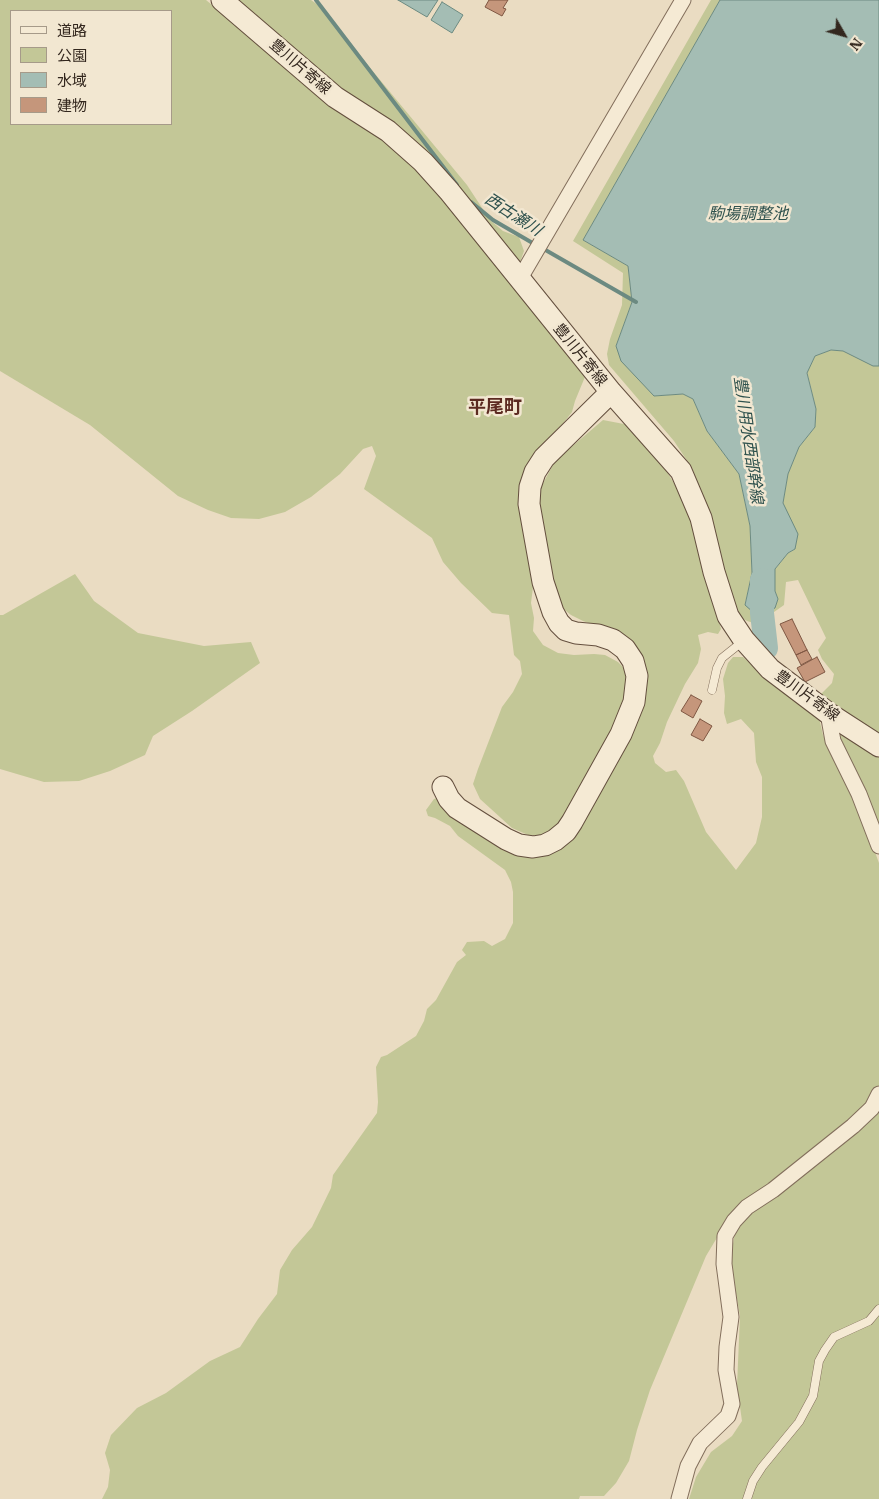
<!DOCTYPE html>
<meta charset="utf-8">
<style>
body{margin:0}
#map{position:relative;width:879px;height:1499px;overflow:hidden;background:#eadcc2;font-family:"IBM Plex Serif","Noto Sans JP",serif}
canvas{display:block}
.legend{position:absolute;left:10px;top:10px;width:162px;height:115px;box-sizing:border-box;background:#f2e7d1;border:1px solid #a69a89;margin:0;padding:6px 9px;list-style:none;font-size:15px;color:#33271e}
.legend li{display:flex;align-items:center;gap:10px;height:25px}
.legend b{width:25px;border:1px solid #a69a89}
.north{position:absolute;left:819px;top:10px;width:50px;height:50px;-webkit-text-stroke:4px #f2e7d1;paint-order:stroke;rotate:128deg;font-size:14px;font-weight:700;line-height:20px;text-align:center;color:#33271e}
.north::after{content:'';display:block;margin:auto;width:18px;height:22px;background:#33271e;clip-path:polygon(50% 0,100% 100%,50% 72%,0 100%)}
</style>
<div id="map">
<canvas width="879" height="1499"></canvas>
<ul class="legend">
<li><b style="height:6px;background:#f5ead4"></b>道路</li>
<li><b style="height:14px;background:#c3c797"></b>公園</li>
<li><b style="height:14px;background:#a4bdb4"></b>水域</li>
<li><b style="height:14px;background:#c5967b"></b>建物</li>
</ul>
<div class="north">N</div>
</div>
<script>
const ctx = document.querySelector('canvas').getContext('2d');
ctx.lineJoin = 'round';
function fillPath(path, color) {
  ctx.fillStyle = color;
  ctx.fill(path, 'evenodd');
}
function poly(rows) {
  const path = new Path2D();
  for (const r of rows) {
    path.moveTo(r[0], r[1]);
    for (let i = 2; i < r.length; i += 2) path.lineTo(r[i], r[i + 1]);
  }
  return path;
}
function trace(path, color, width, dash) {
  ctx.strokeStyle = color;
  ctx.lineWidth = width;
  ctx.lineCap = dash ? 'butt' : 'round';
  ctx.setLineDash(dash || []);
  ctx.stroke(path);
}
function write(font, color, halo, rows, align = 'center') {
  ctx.font = font + ' "IBM Plex Serif","Noto Sans JP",serif';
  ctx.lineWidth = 5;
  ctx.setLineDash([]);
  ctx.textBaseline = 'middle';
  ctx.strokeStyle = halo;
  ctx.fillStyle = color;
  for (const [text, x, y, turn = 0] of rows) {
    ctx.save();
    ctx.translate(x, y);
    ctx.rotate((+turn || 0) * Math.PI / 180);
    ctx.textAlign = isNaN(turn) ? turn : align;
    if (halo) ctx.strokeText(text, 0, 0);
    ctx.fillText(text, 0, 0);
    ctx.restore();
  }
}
const green = poly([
 [0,0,206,0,313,88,384,136,418,168,587,372,575,401,572,412,547,444,522,505,533,587,531,603,534,618,533,631,543,645,558,653,574,655,594,654,605,655,618,662,630,674,624,708,594,766,555,830,542,835,528,835,512,828,480,799,473,784,478,769,502,707,513,692,522,674,520,661,514,655,509,615,492,613,461,583,443,562,432,538,364,489,376,456,372,446,363,449,340,474,311,497,285,512,259,519,231,518,208,510,178,496,90,425,0,371],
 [11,11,171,11,171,124,11,124],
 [234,0,311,0,318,5,467,185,490,220,503,231,519,237,524,251,519,265,335,87],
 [711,0,720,0,583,240,628,266,632,302,616,346,654,396,683,394,693,399,707,431,739,474,750,526,752,573,745,604,778,599,775,591,775,569,788,553,795,549,783,503,788,474,799,447,815,427,816,409,807,372,815,356,831,350,843,351,873,365,879,366,879,736,819,696,832,683,834,674,822,659,818,650,826,638,798,580,786,582,784,605,757,624,747,621,731,612,720,569,714,526,692,468,674,441,609,365,607,354,610,339,622,305,623,273,573,241],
 [603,420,629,425,666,470,684,500,697,534,721,629,718,634,708,632,698,635,701,649,698,663,685,684,667,722,660,743,653,756,655,763,666,772,676,770,684,781,706,832,736,870,756,843,762,817,762,777,756,762,754,733,741,719,727,724,724,713,725,696,723,679,728,663,733,657,743,657,774,685,819,718,823,735,855,798,879,863,879,1085,867,1107,724,1226,706,1256,650,1390,637,1430,629,1461,616,1483,604,1496,580,1496,579,1499,102,1499,108,1487,110,1470,105,1453,111,1435,137,1408,166,1393,210,1361,240,1347,258,1319,277,1294,280,1270,292,1250,312,1227,331,1188,333,1175,377,1113,378,1102,376,1067,381,1057,387,1055,416,1036,424,1021,427,1009,436,1000,457,962,466,955,462,950,467,942,484,941,492,946,505,939,513,923,513,892,511,882,505,870,458,836,450,826,435,818,428,816,426,810,434,799,441,797,544,850,641,700,616,633,583,621,571,615,561,607,556,599,537,507,540,489,555,461],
 [75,574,94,601,138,633,204,646,251,642,260,663,192,711,153,736,145,755,110,771,79,781,44,782,0,769,0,615,3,615],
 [845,732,879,755,879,836,839,736],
 [879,1105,879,1499,689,1499,696,1477,711,1452,732,1436,742,1421,737,1386,740,1316,730,1260,735,1233,742,1220]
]);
const water = poly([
 [398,0,438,0,427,17,398,0],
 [720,0,879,0,879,366,873,366,843,351,831,350,815,356,807,373,816,409,815,427,799,447,788,474,783,503,798,534,795,549,788,553,775,569,775,591,778,599,775,608,765,613,754,613,745,605,752,573,750,526,739,474,707,431,693,399,683,394,654,396,621,361,616,346,632,302,628,266,583,240,720,0],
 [442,2,463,15,452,33,431,20,442,2],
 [767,619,772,626,772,649,761,648,760,623,767,619]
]);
const stream = poly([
 [316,0,457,185],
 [471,202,493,220,536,245],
 [542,248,636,302]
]);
const river = poly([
 [762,580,762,613,766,648]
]);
const building = poly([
 [489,0,508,0,503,8,506,9,502,16,485,7,489,0],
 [792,619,807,650,796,655,780,624,792,619],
 [807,650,812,659,801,665,796,655,807,650],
 [817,657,825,672,805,682,797,668,817,657],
 [691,695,702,701,693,718,681,711,691,695],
 [700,719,712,726,703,741,691,735,700,719]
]);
const lane = poly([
 [712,690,717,668,722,658,742,642],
 [747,1499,753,1481,762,1467,799,1422,813,1396,819,1361,825,1350,834,1337,869,1321,879,1309]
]);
const street = poly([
 [519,280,683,0],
 [828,713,833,741,859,794,879,846],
 [679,1499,688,1466,700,1443,728,1416,732,1404,726,1370,727,1347,731,1317,724,1264,725,1236,734,1221,747,1207,773,1190,853,1126,872,1108,879,1094]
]);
const secondary = poly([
 [222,0,335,97,388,131,423,162,449,191,611,392,681,471,701,518,714,572,728,616,744,640,770,669,828,713,879,746],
 [443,787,449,799,457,808,506,839,519,845,533,847,545,845,555,840,566,831,572,822,621,734,634,702,637,676,633,661,625,649,613,640,598,635,576,633,566,630,559,623,553,612,543,582,529,504,530,487,535,472,544,458,611,392]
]);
const streetNames = [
 ["豊川片寄線",300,67,41],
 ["豊川片寄線",580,355,51],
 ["豊川片寄線",807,696,36]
];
const waterNames = [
 ["駒場調整池",748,214],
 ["西古瀬川",513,215,33],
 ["豊川用水西部幹線",748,440,82]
];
const quarterNames = [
 ["平尾町",495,408]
];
fillPath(green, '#c3c797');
fillPath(water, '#a4bdb4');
trace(water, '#6c8a81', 1);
trace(stream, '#6c8a81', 4);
trace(river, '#a4bdb4', 24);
fillPath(building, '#c5967b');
trace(building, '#7f5743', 1);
trace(lane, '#826e5b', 9);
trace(street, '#826e5b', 17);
trace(secondary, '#644f3e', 23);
trace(lane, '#f5ead4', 8);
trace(street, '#f5ead4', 15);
trace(secondary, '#f5ead4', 21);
write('15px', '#33271e', '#f2e7d1', streetNames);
write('italic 16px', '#2e514d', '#f2e7d1', waterNames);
write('bold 18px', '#5c2a21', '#f2e7d1', quarterNames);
</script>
